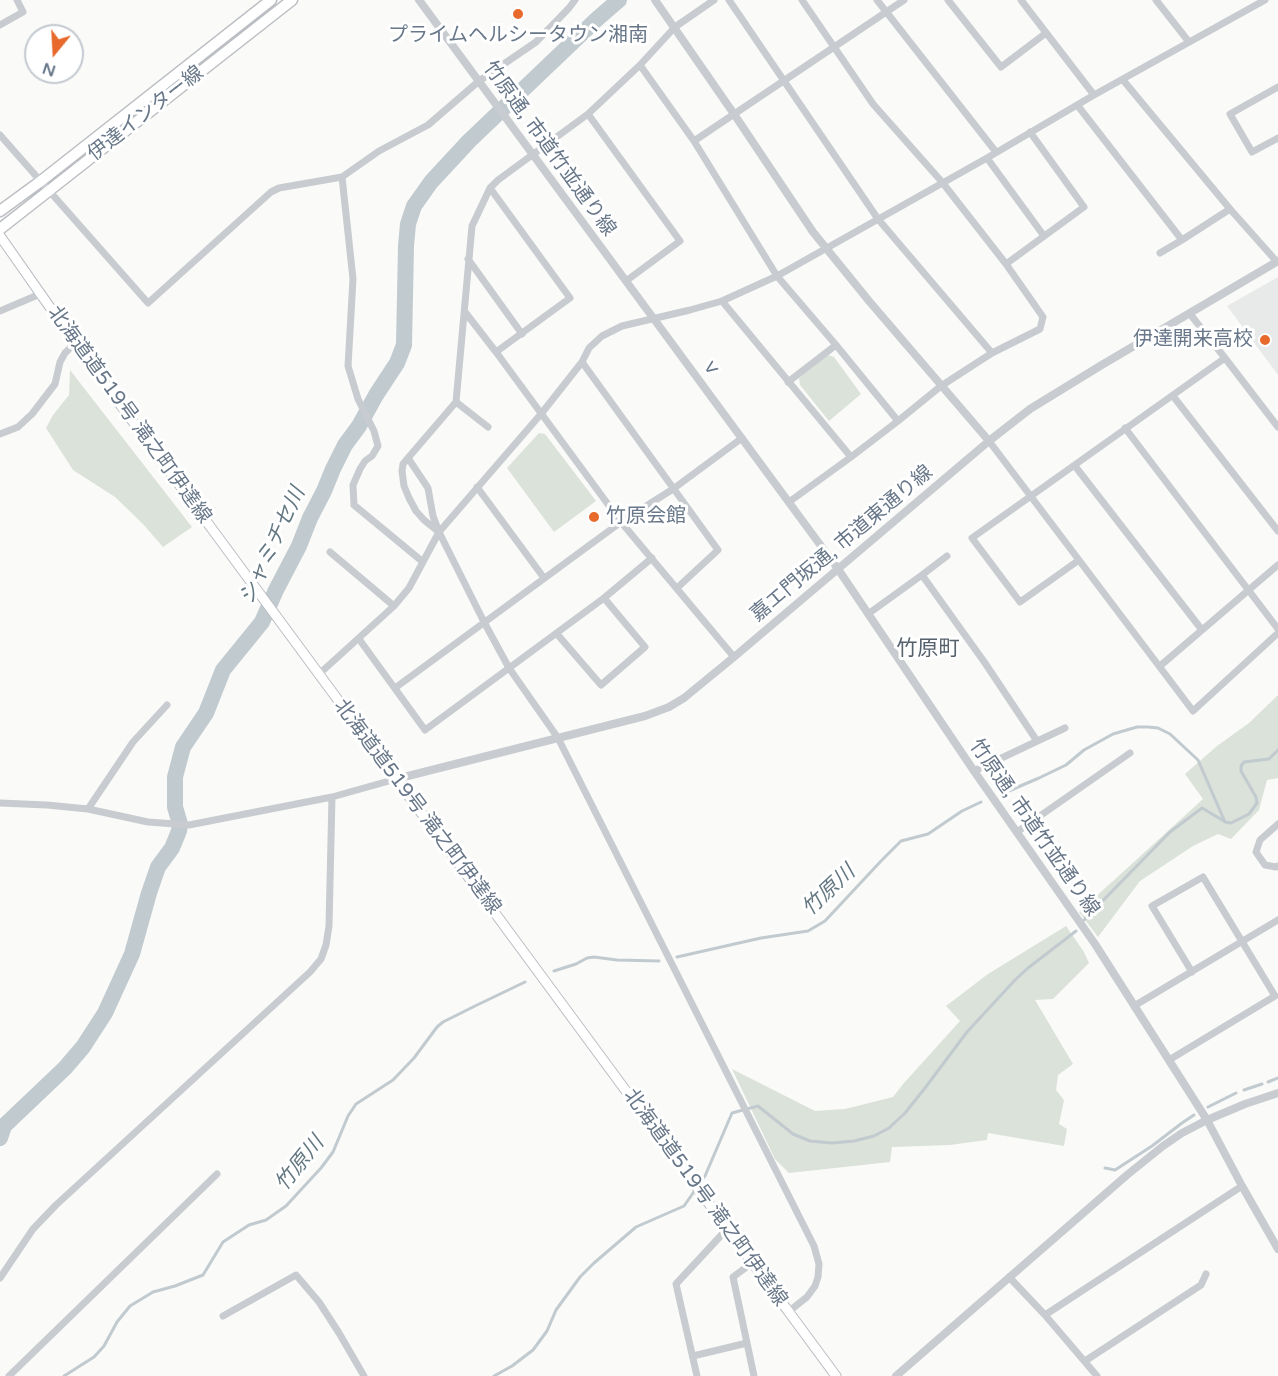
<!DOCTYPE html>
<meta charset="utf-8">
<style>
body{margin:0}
#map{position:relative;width:1278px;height:1376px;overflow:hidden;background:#fafaf8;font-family:"Varela Round",sans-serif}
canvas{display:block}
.north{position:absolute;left:24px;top:24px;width:60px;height:60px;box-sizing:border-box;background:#fff;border:2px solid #c3c9d0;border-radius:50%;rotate:198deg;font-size:16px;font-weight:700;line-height:24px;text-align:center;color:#687789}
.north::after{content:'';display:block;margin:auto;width:21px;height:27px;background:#e7692b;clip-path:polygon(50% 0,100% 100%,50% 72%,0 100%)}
</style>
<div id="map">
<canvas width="1278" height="1376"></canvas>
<div class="north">N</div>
</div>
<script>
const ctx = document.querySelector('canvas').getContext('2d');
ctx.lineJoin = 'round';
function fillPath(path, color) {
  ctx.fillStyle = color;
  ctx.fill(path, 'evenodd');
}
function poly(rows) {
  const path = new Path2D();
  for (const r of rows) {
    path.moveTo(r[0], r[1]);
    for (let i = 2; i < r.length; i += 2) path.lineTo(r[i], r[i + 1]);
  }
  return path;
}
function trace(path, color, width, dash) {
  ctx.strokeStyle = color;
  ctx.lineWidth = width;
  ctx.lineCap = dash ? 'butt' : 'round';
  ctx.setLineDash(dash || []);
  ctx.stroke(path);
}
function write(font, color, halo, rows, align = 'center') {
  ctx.font = font + ' "Varela Round","Noto Sans JP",sans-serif';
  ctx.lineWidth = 6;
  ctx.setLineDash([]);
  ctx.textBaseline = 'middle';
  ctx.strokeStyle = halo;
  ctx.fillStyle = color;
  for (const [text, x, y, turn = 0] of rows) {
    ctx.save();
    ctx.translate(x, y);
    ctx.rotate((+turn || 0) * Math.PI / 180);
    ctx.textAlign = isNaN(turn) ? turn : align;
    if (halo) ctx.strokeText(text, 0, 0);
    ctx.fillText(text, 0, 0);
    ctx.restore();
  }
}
const built = poly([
 [1278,277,1278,375,1227,306]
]);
const green = poly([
 [828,355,834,357,861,394,829,421,800,385,799,378],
 [70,370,192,527,163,547,142,523,115,497,73,470,46,428,53,415,69,395],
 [539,433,545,434,596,501,554,532,507,468],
 [1278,695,1278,778,1267,780,1259,810,1231,839,1218,834,1193,846,1140,881,1098,937,1079,912,1203,799,1185,774,1217,746,1249,723],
 [1066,926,1084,952,1089,963,1053,999,1035,1000,1073,1064,1058,1075,1056,1090,1064,1100,1059,1124,1067,1129,1064,1146,988,1133,987,1140,950,1145,892,1147,890,1162,789,1173,775,1159,732,1069,815,1111,845,1109,893,1097,904,1083,960,1021,946,1006,988,974]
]);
const stream = poly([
 [1004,793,1039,778,1066,765,1084,750,1113,734,1137,727,1148,727,1158,728,1170,734,1198,760,1225,822],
 [1225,822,1231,823,1249,814,1257,803,1256,797,1241,771,1241,766,1244,762,1269,759,1278,750],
 [1084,920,1170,832,1202,808,1224,821],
 [677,957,761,938,808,931,825,921,881,861,901,841,928,834,962,811,981,802],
 [554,971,576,964,587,958,594,957,617,960,659,961],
 [1268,1082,1278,1078],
 [1244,1090,1262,1084],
 [1208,1107,1236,1093],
 [1105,1168,1115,1170,1152,1146,1182,1123,1194,1115],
 [64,1376,94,1357,104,1346,117,1322,130,1306,153,1292,175,1286,203,1275,223,1242,249,1225,266,1220,286,1206,321,1168,333,1152,348,1116,356,1104,393,1080,414,1058,437,1027,443,1022,475,1006,525,982],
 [494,1376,512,1366,533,1350,547,1331,556,1310,580,1277,594,1263,636,1227,684,1206,705,1176,732,1113,758,1106,793,1134,810,1141,832,1143,854,1141,874,1136,889,1128,905,1113,925,1088,967,1032,1015,980,1028,968,1076,931]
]);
const river = poly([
 [0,1138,4,1126,65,1068,83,1047,105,1013,132,954,149,893,158,867,172,848,179,831,180,824,175,807,175,777,183,747,206,713,223,670,262,622,276,590,299,546,310,518,324,491,333,469,345,445,359,426,376,395,397,363,404,345,406,246,408,224,414,206,431,182,469,141,597,19,619,0]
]);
const minor = poly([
 [729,0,878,219,992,353],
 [802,0,873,104,942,182,1006,264,1043,317,1040,329,992,353,941,386,898,421,836,345],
 [877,0,996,152],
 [948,0,1001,67,1046,33],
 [1021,0,1094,95],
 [1156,0,1189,42],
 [0,25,23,12,17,0],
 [640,65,675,27,714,0],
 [1123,80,1230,209,1277,262],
 [1278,87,1230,114,1252,152,1278,138],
 [1078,106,1182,240,1230,209],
 [588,114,640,65,694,141,777,276,836,345,788,382],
 [0,135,148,303,271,192,279,188,342,177,379,151,428,125,479,81,536,42,569,8,575,0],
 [694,141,904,0],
 [987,158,1044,236],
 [342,177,353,279,348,366,358,399,374,431,378,446,372,456,365,461,360,469,353,485,354,505,423,562],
 [490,188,570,298,496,352],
 [1160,253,1182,240],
 [468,259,522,334],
 [1006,264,1084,207,1030,132],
 [626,281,680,241,588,114,498,180,490,188,472,226,456,402,408,458,428,488,433,516,439,532,484,622,509,668,558,738,814,1246,819,1264,818,1277,815,1286,807,1297,788,1312],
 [722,301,851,457,789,502],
 [0,311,40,294],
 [465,312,496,352,621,522,734,657],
 [1190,314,1225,358,1278,427],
 [582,362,718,550,677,588],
 [1173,396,1278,531],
 [456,402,488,427],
 [1125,428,1278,629],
 [0,434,18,427,32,414,55,384,60,362,65,353,75,343],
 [989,441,1193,711,1278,633],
 [851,457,898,421],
 [408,458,403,464,402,471,404,486,409,498,416,511,424,520,439,532],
 [1075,466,1202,630],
 [477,487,544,578],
 [330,552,394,606],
 [1079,560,1020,602,972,538,1225,358],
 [922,575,947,556],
 [868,614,922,575,985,663,1037,741],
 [557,634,601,685,645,647,604,598],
 [359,639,425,730,604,598,652,558],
 [1160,666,1278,565],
 [318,675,394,606,409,588,439,532,541,414,582,362,589,348,602,336,622,326,690,310,722,301,777,276,987,158,1094,95,1265,0],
 [395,688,621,522,673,489,742,438],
 [974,771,1065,728],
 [0,803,47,805,88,809,148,822,189,825,332,797,396,779],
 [88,809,133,742,167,705],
 [1278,824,1260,840,1256,852,1265,865,1276,867,1278,866],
 [1017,832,1130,753],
 [1134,1006,1278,920],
 [1169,1060,1275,996,1203,877,1152,906,1192,972],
 [752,1263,733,1277,754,1376],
 [1009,1277,1045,1315,1097,1376],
 [0,1278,33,1229,56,1205,310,972,321,959,326,945,329,926,332,797],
 [1045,1315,1242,1186],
 [223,1316,296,1275,319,1302,339,1333,364,1376],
 [693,1356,747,1343],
 [1085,1361,1201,1285,1206,1274],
 [9,1376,217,1174],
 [697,1376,676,1284,727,1229]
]);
const tertiary = poly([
 [419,0,838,569,974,771,1095,944,1207,1120,1242,1186,1278,1249],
 [655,0,734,114,813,232,869,301,989,441],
 [396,779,645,716,669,707,684,698,734,657,989,441,1030,409,1100,366,1278,261],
 [896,1376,1127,1175,1163,1146,1182,1133,1207,1120,1245,1104,1278,1093]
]);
const secondary = poly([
 [0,236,75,343,836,1376]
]);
const primary = poly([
 [0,211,41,181,271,0],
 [0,229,292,0]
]);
const markers = [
 [518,14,6,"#e7692b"],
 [1265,340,6,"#e7692b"],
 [594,517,6,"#e7692b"]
];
const poiNames = [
 ["プライムヘルシータウン湘南",518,36],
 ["伊達開来高校",1253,340,"right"],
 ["竹原会館",606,517,"left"]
];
const streetNames = [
 ["伊達インター線",146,114,-38],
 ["竹原通, 市道竹並通り線",549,149,54],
 ["ｖ",711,368,54],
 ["北海道道519号 滝之町伊達線",129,415,54],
 ["嘉エ門坂通, 市道東通り線",842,544,-40],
 ["北海道道519号 滝之町伊達線",417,807,53],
 ["竹原通, 市道竹並通り線",1034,828,55],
 ["北海道道519号 滝之町伊達線",705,1198,54]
];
const waterNames = [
 ["シャミチセ川",273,546,-65],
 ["竹原川",829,891,-43],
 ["竹原川",300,1164,-51]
];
const neighbourhoodNames = [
 ["竹原町",928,649]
];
fillPath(built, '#e8e9e9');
fillPath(green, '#dbe2d9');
trace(stream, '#c1cacf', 3);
trace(river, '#c1cacf', 16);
trace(secondary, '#babec4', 11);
trace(primary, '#bbbec3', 13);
trace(minor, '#c8cbcf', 7);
trace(tertiary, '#c8cbcf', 8);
trace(secondary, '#fff', 9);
trace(primary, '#fff', 10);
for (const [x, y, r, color] of markers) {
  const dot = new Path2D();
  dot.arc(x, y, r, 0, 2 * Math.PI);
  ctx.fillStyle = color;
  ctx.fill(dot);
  trace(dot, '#fff', 2);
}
write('20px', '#687789', '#fff', poiNames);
write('20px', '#687789', '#fff', streetNames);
write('italic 21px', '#647883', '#fff', waterNames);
write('21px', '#56616e', '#fff', neighbourhoodNames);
</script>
